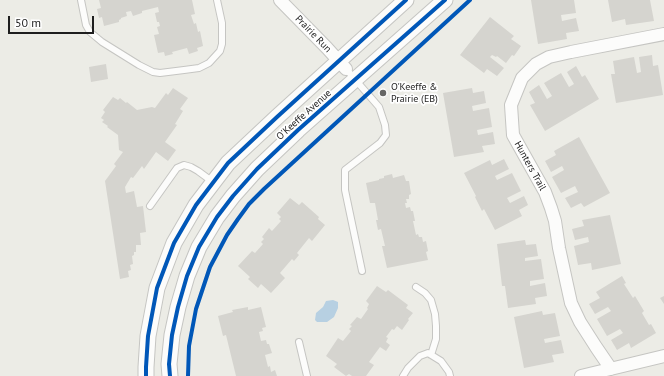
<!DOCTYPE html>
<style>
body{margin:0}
#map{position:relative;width:664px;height:376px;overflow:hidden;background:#ecece6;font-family:"PT Sans",sans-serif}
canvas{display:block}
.scale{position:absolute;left:8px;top:16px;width:86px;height:18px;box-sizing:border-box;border:2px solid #1e1e1e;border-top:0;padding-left:5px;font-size:12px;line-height:14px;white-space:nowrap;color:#1e1e1e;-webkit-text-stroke:3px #fff;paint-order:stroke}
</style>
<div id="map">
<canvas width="664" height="376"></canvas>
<div class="scale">50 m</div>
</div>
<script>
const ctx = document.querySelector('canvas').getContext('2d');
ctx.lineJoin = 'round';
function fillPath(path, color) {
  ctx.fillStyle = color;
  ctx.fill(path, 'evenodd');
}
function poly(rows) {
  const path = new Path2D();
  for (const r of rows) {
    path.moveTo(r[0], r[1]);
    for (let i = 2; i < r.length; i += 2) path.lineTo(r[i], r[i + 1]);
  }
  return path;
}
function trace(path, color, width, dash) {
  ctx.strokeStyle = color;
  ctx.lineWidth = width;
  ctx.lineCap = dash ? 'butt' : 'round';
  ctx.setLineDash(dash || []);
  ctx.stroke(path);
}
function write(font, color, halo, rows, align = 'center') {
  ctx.font = font + ' "PT Sans",sans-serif';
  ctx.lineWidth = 3.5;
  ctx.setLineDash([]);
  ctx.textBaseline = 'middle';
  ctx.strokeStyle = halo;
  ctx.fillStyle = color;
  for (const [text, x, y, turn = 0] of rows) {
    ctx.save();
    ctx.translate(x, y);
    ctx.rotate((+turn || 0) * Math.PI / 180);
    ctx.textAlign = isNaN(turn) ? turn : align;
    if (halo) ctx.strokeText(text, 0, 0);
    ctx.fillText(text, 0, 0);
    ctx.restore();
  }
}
const water = poly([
 [333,300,338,302,338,308,334,317,327,322,317,322,315,320,316,313,323,307,326,301]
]);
const building = poly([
 [99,0,192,0,195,14,191,15,194,24,196,23,198,32,200,31,203,46,197,48,198,51,189,54,187,48,172,52,173,54,165,56,164,52,158,53,154,35,159,34,157,27,160,26,159,22,157,22,155,13,159,12,158,7,142,11,142,13,133,16,131,11,126,12,127,16,121,18,121,19,119,20,119,22,104,26,102,17,99,18,97,9,101,8],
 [531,0,574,0,576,13,561,15,562,21,576,18,579,31,566,33,567,39,538,44],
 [608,0,650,0,654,21,626,25,625,19,612,22],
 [490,17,514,36,511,39,521,46,514,56,512,55,506,63,497,56,496,57,492,55,490,57,504,68,497,76,487,69,484,73,460,55],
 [652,55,653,66,658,65,663,95,616,103,611,74,615,74,613,61,634,57,637,73,641,72,639,57],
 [106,64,108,79,91,82,89,67],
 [576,66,582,77,585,75,599,99,545,131,530,105,535,103,529,92,539,85,547,99,552,96,544,83,561,73,569,87,574,84,567,72],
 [173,88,188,98,180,109,183,111,175,124,177,125,165,142,176,150,168,161,156,152,144,169,142,166,133,178,131,177,125,187,126,193,134,191,137,207,143,206,146,232,140,233,141,245,136,245,136,252,134,252,134,255,132,256,133,264,130,265,131,270,128,271,129,277,120,279,105,181,116,166,114,164,123,152,119,150,118,135,107,127,108,126,102,122,104,120,101,118,105,112,103,110,113,97,118,100,120,98,126,103,127,102,137,110,152,107,155,108,166,93,168,95],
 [472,88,473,93,484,91,486,103,472,106,473,111,489,108,492,127,477,130,478,135,493,132,495,144,482,146,484,152,454,157,443,93],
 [579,137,610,193,584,207,581,203,571,208,565,198,578,192,575,186,561,193,552,177,564,170,562,166,551,172,545,161,556,155,554,151],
 [504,159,509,169,495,176,497,180,512,173,521,191,507,198,510,203,524,196,528,205,519,210,522,216,495,230,484,209,482,211,475,197,476,196,464,173,490,160,492,165],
 [392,174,393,178,404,175,406,181,409,181,411,194,409,195,409,199,406,199,407,203,405,203,406,208,410,207,411,211,413,211,415,221,413,221,416,235,418,234,419,237,422,237,423,242,426,241,428,251,426,252,428,260,387,268,382,246,385,246,381,229,378,230,376,220,378,220,375,203,370,203,366,183,379,180,379,179,384,178,384,176],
 [290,198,299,205,302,202,319,217,318,219,325,225,312,241,309,238,297,253,299,255,294,261,292,259,280,273,285,278,271,293,261,284,258,288,248,279,250,277,238,266,252,251,255,253,263,244,261,242,264,239,262,237,269,228,272,231,281,221,279,219,281,217,277,213],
 [610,215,621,264,592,270,591,263,578,265,574,246,589,242,588,237,575,240,572,229,584,226,582,220],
 [525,240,526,245,536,244,538,256,525,258,525,261,541,259,544,279,530,281,530,286,545,283,547,296,535,298,536,304,508,308,505,286,502,286,497,244],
 [622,276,626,283,624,284,633,298,635,296,644,311,642,313,649,325,651,324,656,333,631,348,629,343,617,350,611,340,623,333,620,329,607,336,597,319,611,311,608,307,595,314,589,304,600,298,596,292],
 [377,286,386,292,388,290,408,305,406,308,413,313,408,319,409,320,402,330,397,326,394,330,392,329,386,337,388,338,386,342,390,345,386,351,380,347,369,362,374,365,366,376,352,376,349,374,346,376,334,367,337,364,326,356,338,338,343,341,351,331,349,329,352,326,350,325,357,317,361,319,368,309,367,308,369,304,366,301],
 [664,296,664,304,660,298],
 [248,307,248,310,261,307,266,327,262,328,263,331,259,332,261,341,266,340,267,344,269,344,272,353,265,355,268,367,270,366,271,372,275,370,277,376,236,376,226,335,223,336,218,316,233,312,232,310],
 [542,311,543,315,555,313,560,336,544,339,545,343,561,340,564,353,552,355,554,362,524,368,514,317]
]);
const service = poly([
 [81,0,86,25,90,32,102,42,139,65,153,72,160,73,184,70,199,68,209,63,220,51,222,44,222,23,217,0],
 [346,69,379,107,385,125,386,135,380,143,345,170,345,190,362,271],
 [150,206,177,168,184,165,191,167,198,171,213,182],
 [416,287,425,293,431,300,435,314,436,326,436,339,431,355],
 [299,342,307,376],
 [403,376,408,368,420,356,428,353,441,361,449,372,450,376]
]);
const minor = poly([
 [280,0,327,48,346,69],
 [611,369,596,347,580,322,571,303,559,248,555,221,551,208,545,192,513,135,511,105,522,78,536,64,549,57,571,52,664,34],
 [581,376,664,356]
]);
const tertiary = poly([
 [146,376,146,367,148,336,157,288,174,243,196,205,228,163,277,117,406,0],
 [170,376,169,364,172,335,178,307,187,276,199,247,217,217,233,196,257,169,298,130,445,0]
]);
const cycleway = poly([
 [146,376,146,367,148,336,157,288,174,243,196,205,228,163,277,117,406,0],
 [170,376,169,364,172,335,178,307,187,276,199,247,217,217,233,196,257,169,298,130,445,0],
 [188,376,189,346,196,309,210,267,227,235,238,219,249,204,264,189,470,0]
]);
const markers = [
 [383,93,4,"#666664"]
];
const streetNames = [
 ["Prairie Run",313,34,46],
 ["O'Keeffe Avenue",304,115,-42],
 ["Hunters Trail",530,166,61]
];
const poiNames = [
 ["O'Keeffe &",391,87],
 ["Prairie (EB)",391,99]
];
fillPath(water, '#b7d0e2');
fillPath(building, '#d5d4cf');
trace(service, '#c5c5c2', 8);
trace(minor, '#c5c5c2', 14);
trace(tertiary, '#c5c5c2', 17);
trace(service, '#fcfcfb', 6);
trace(minor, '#fcfcfb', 12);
trace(tertiary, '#fcfcfb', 15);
trace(cycleway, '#0057b8', 4);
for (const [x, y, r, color] of markers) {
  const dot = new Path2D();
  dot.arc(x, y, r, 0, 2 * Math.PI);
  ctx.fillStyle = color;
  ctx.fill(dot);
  trace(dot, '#fff', 1.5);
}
write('10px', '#1e1e1e', '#fff', streetNames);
write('10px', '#1e1e1e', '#fff', poiNames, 'left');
</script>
